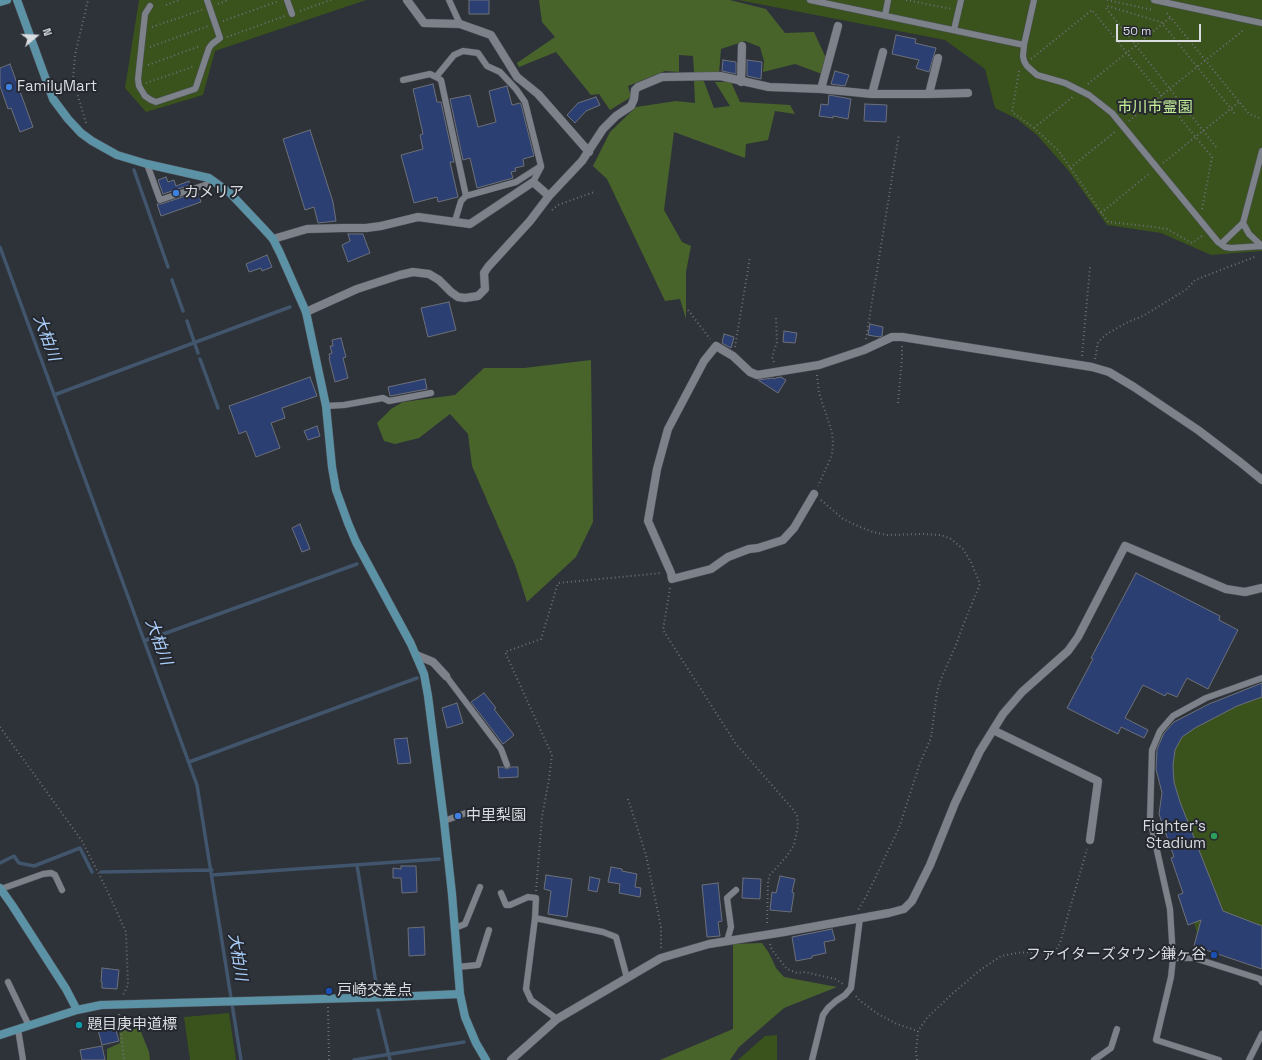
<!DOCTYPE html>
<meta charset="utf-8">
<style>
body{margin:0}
#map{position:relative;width:1262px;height:1060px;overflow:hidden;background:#2e3239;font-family:"Space Grotesk",sans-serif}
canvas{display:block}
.north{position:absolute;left:16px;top:16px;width:40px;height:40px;-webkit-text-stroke:3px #25282f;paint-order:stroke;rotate:71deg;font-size:11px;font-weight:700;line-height:16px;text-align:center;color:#d9dce0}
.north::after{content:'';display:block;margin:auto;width:14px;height:18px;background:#d9dce0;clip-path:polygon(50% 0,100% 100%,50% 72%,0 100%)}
.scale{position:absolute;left:1116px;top:24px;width:85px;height:18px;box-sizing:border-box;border:2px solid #d9dce0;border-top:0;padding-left:5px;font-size:12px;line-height:14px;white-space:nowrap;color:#d9dce0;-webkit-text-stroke:3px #25282f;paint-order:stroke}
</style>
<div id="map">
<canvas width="1262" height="1060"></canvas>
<div class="north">N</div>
<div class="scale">50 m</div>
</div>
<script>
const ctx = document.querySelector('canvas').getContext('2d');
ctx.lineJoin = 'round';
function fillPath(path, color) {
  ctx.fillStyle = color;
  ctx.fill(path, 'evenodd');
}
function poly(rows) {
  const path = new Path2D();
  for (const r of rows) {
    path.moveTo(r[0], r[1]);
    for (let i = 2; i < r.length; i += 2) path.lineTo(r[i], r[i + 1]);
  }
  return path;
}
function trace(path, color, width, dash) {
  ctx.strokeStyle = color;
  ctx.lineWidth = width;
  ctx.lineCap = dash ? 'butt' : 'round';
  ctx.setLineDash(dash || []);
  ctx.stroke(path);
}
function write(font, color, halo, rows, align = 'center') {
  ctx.font = font + ' "Space Grotesk","Noto Sans JP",sans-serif';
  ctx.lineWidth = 4;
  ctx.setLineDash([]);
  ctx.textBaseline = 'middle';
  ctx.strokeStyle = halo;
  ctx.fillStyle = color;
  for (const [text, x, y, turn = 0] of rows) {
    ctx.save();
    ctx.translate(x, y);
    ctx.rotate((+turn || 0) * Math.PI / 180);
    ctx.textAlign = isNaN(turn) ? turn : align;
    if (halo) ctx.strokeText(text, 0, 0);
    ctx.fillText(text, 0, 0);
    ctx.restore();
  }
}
const green = poly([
 [139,0,366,0,215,51,203,95,146,112,125,88],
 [738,0,1262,0,1262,251,1211,255,1161,233,1107,225,1068,170,1037,135,1017,119,995,108,985,69,945,40],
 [1262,683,1262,969,1194,946,1197,933,1194,923,1188,925,1178,895,1183,893,1174,857,1159,814,1162,793,1156,769,1157,752,1161,736,1174,722,1209,704],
 [229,1013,236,1060,190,1060,184,1017],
 [777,1035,777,1060,738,1060,765,1036]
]);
const forest = poly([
 [539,0,730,0,766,9,785,33,814,32,826,58,822,74,795,64,763,72,764,61,760,47,745,41,721,49,719,73,694,72,693,56,679,55,679,72,665,71,628,86,631,97,610,110,599,94,591,95,556,52,519,67,517,63,555,37,542,22],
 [703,79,714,108,730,106,715,82,731,82,740,102,790,105,795,114,775,111,768,140,746,144,745,158,674,132,664,210,682,242,691,246,686,272,686,319,680,299,665,301,607,179,593,166,610,132,636,107,676,101,695,103,694,80],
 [591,360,593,522,576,557,527,602,515,565,472,466,468,434,450,414,419,438,395,444,384,441,377,423,391,409,403,402,455,395,484,368,524,368],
 [762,943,769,953,776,968,784,977,837,987,784,1008,739,1047,730,1060,660,1060,733,1029,733,944],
 [129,1019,139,1027,149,1052,150,1060,107,1060,107,1049,120,1043,119,1024]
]);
const stream = poly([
 [134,170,168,267],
 [0,247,197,785,241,1060],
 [172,280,183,311],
 [187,321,198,353],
 [200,359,218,408],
 [54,395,290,307],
 [144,641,357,564],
 [189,762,417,678],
 [0,863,14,856,19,863,34,866,80,848,92,872],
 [357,865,377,989],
 [101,872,212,870],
 [212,875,439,859],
 [378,1010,390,1060],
 [354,1060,464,1042]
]);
const building = poly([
 [469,0,489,0,489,14,469,14,469,0],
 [896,35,916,39,915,43,936,48,929,72,916,68,919,60,892,54,896,35],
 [723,60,736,62,736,74,722,71,723,60],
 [747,60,762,62,761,79,747,76,747,60],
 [10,64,33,127,20,132,11,108,8,109,0,86,0,68,10,64],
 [835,71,849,75,845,86,831,84,835,71],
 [433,84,437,102,441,102,454,162,450,162,458,197,438,202,437,197,414,203,401,155,423,149,420,135,423,134,413,89,433,84],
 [507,86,512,105,520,103,521,104,534,156,523,159,524,166,515,168,516,171,511,172,513,178,477,188,470,158,463,160,450,99,470,95,478,127,496,122,489,91,507,86],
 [829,95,851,99,848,119,833,116,833,118,819,116,821,104,828,105,829,95],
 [596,97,600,105,586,111,575,123,567,115,578,103,596,97],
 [865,104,887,105,886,122,864,121,865,104],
 [310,130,333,202,336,221,318,223,314,207,305,210,283,139,310,130],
 [166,177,168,182,174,180,176,186,189,181,190,185,163,194,158,180,166,177],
 [198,192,201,202,161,216,157,204,161,204,198,192],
 [348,234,363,234,370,253,348,262,342,245,350,241,348,234],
 [267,255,272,267,262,271,261,268,249,272,246,264,267,255],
 [449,302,456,330,428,337,421,308,449,302],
 [870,324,883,327,882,336,879,337,868,335,870,324],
 [784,331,797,333,795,343,783,342,784,331],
 [724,334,734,337,731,348,722,343,724,334],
 [341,338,346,357,343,358,348,378,335,382,329,358,330,358,329,354,332,353,330,346,333,346,332,340,341,338],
 [310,377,317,396,282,408,285,418,271,423,280,448,256,457,246,431,239,434,229,406,310,377],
 [781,377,786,380,778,393,758,380,773,378,775,379,776,378,781,377],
 [425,379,427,389,390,396,388,387,425,379],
 [317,426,320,436,308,440,304,431,317,426],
 [300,524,310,549,302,552,292,528,300,524],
 [1136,573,1220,616,1219,620,1238,630,1208,689,1187,678,1177,697,1167,693,1165,696,1143,685,1125,718,1148,730,1144,738,1121,727,1118,734,1067,708,1093,659,1091,658,1136,573],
 [1262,683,1262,697,1237,706,1195,728,1182,737,1175,750,1173,765,1174,782,1180,802,1223,911,1262,926,1262,969,1194,946,1201,920,1188,925,1178,895,1183,893,1171,858,1174,857,1159,814,1162,793,1156,769,1157,749,1164,733,1174,722,1209,704,1262,683],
 [484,693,496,708,494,709,514,735,503,744,471,702,484,693],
 [457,703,463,723,447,728,442,708,457,703],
 [407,738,411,763,398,764,394,739,407,738],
 [498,767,503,767,507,769,511,767,518,767,518,777,499,778,498,767],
 [401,866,416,866,417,892,402,893,401,878,393,878,393,868,401,869,401,866],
 [611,867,622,869,622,871,637,874,635,887,641,888,640,897,619,893,620,884,608,882,611,867],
 [546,875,572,879,567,917,548,914,551,891,544,889,546,875],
 [780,876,795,879,792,892,794,893,791,912,770,910,772,892,776,893,780,876],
 [590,877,600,879,597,892,588,890,590,877],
 [743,878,761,879,760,899,742,898,743,878],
 [718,883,722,921,718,922,720,936,707,937,702,885,718,883],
 [424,927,425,955,409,956,408,928,424,927],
 [832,929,835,940,824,942,826,953,812,956,812,958,796,961,792,937,832,929],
 [102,968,119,970,117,989,102,988,102,982,101,982,102,968],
 [113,1020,119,1041,102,1045,98,1030,102,1030,100,1023,113,1020],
 [102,1046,105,1060,82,1060,80,1050,102,1046]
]);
const path = poly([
 [906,0,951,9],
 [1107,0,1153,10],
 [218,4,229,0],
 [166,5,179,0],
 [300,11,331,0],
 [1167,13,1249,114,1262,119],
 [223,21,279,1],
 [152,27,202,10],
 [227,37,285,16],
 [150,47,208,26],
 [1031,59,1092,10,1212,157,1202,209],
 [148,65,200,46],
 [1019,71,1012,112,1034,128,1058,150,1108,222,1155,227,1167,229,1192,243,1203,235],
 [146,83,195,66],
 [1088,84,1171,17],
 [1129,121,1245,29],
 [86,123,73,79,75,55,88,0],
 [1034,128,1074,96],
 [1216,147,1106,8,1107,6,1161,22,1236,115],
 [1163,163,1239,102],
 [1070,168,1116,131],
 [552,210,558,205,594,192],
 [1101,213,1150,173],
 [688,310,710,339],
 [866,339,899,134],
 [735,347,750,257],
 [1082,356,1090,267],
 [1095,359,1098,342,1107,334,1126,323,1143,316,1187,289,1195,280,1257,256],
 [774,362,772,357,777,342,776,318],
 [817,375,819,393,832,432,833,443,832,455,818,486],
 [898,403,902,358,902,346],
 [821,500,843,519,860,527,873,532,887,535,923,534,941,535,951,539,963,549,971,562,980,584,962,628,956,645,941,679,937,692,931,738,920,763,899,828,867,895,858,910],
 [670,588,663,630,736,744,791,807,797,815,798,826,794,845,787,856,770,875,768,881,767,926],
 [0,727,82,841,106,888,126,932,128,985,123,995],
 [628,799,646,855,661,927,661,949],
 [536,891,542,817,549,779,552,755,505,652,541,639,558,583,662,573],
 [770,944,772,950,787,969,797,973,805,972,826,977,835,979,843,984],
 [856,996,859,1000,878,1014,897,1024,918,1031],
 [328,1007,329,1060],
 [119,1014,124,1059],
 [917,1060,916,1051,918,1031,927,1018,952,994,979,971,1001,956,1017,953,1030,952,1047,954,1055,952,1060,943,1087,849]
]);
const lane = poly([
 [287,0,292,14],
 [449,0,460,24],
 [810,0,1024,45],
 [1034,0,1024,45,1023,56,1024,61,1027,66,1037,75,1065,83,1089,95,1112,113,1218,242,1225,247,1231,248,1262,246],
 [1154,0,1262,23],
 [150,6,145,14,138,79,139,86,145,96,151,100,156,102,195,89,196,87,209,48,212,44,220,38,207,0],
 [885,16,888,0],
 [954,30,961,0],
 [403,80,430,74,436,77,441,80,466,196,516,182,541,166,525,102,516,89,500,72,487,66,478,53,463,51,454,55,436,77],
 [147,164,160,200,208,184,209,178],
 [533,182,541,167],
 [455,221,461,201,466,196],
 [1243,223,1249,234,1262,246],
 [1221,244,1243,223,1262,151],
 [326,406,344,405,383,398,389,401,431,393],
 [446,676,501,749,507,765],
 [444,821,466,813,485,812],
 [1,889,43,874,51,873,55,875,62,890],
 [501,893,506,905,510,905,528,897,536,898,535,918,526,989,531,1000,557,1019],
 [535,918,603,932,616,937,627,978],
 [455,928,465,924,480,887],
 [727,941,731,927,727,898,736,890],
 [1173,958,1194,958,1260,979,1262,982],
 [457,967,478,965,489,930],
 [8,982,29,1026],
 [18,1029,23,1060],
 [812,1060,823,1015,828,1008,836,1001,845,995,851,988,860,918],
 [1094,1060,1111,1048,1117,1029],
 [1219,1060,1156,1040,1171,977,1173,958,1170,909,1150,819,1152,750,1160,731,1173,716,1206,698,1262,678],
 [1249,1060,1262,1034]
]);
const street = poly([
 [407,0,424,23,460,24,491,35,517,77,538,94,589,152],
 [741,82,742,46],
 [821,89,838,26],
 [872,94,883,52],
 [929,94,968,93],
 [273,239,307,229,342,228,366,228,381,226,418,217,470,224,533,182,549,196,582,161,603,129,616,116,631,106,634,99,635,90,638,87,662,77,720,76,769,87,821,89,872,94,929,94,938,58],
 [306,312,357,289,400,275,413,272,429,274,439,280,451,292,458,297,465,298,478,296,485,289,484,273,488,267,530,221,549,196],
 [814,494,794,528,783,540,758,548,749,549,728,557,711,569,672,579,671,573,648,521,657,469,668,429,704,361,716,346,733,356,750,372,757,375,819,365,864,350,892,337,902,337,1092,367,1109,372,1134,387,1198,430,1240,462,1262,480],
 [416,655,433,662,446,676],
 [993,730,1098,781,1090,840],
 [511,1060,557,1019,661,958,709,944,784,932,889,913,904,909,912,901,930,865,955,803,980,751,1003,714,1022,692,1068,651,1078,637,1125,546,1226,589,1245,592,1262,588]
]);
const secondary = poly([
 [17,0,53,99,68,119,81,133,92,141,117,155,147,164,209,178,230,193,263,228,273,239,280,253,306,312,326,406,332,467,336,490,348,523,356,542,411,644,424,674,428,696,444,821,452,894,460,994,465,1017,476,1043,486,1060],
 [0,2,7,0],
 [0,888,12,905,66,989,77,1010],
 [0,1035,77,1010,101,1005,391,997,460,994]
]);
const markers = [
 [9,87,4,"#3f7fe0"],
 [176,193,4,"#3f7fe0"],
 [458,816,4,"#3f7fe0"],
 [1214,836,4,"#2e9e5b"],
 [1214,955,4,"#1a4fb4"],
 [329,991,4,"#1a4fb4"],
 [79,1025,4,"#0f9aa8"]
];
const poiNames = [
 ["FamilyMart",17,87],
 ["カメリア",184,193],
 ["中里梨園",466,816],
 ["Fighter's",1206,827,"right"],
 ["Stadium",1206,844,"right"],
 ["ファイターズタウン鎌ヶ谷",1206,955,"right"],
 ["戸崎交差点",337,991],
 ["題目庚申道標",87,1025]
];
const parkNames = [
 ["市川市霊園",1155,108]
];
const waterNames = [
 ["大柏川",46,338,70],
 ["大柏川",158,642,70],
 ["大柏川",237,957,81]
];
fillPath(green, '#3a521c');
fillPath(forest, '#49642a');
trace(stream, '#41556c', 3.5);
fillPath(building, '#2c3f72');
trace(building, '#6c7079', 1);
trace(lane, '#4d5056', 7);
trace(street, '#4d5056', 9);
trace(secondary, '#4d5056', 9);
trace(path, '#6d7076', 2, [1, 3]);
trace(lane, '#7d818a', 6);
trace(street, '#7d818a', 8);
trace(secondary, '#5c92a6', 8);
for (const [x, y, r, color] of markers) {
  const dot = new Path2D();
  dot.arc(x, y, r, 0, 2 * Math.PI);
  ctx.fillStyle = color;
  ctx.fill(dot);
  trace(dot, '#25282f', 1.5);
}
write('15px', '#d9dce0', '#25282f', poiNames, 'left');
write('15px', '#c5f09a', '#25282f', parkNames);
write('italic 16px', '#aacffa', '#25282f', waterNames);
</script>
